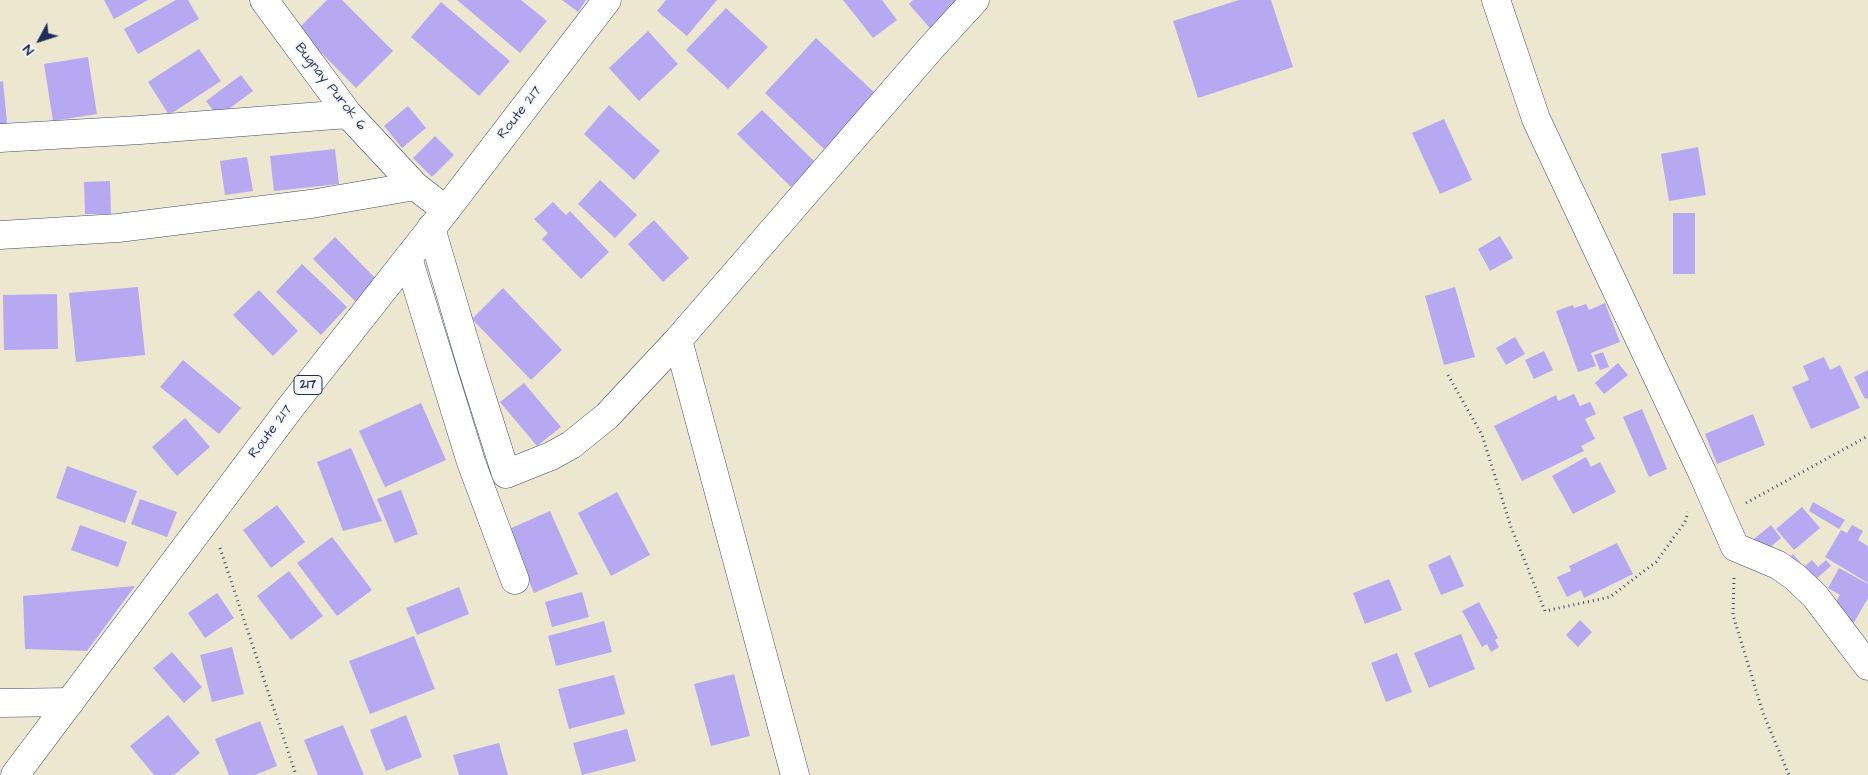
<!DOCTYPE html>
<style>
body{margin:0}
#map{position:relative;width:1868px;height:775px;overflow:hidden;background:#eee7cf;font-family:"Architects Daughter",sans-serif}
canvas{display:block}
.north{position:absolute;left:15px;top:15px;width:50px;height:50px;-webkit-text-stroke:4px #f6f6f2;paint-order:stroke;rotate:230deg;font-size:14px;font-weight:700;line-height:20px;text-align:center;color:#1b2f5e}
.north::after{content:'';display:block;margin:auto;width:18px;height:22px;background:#1b2f5e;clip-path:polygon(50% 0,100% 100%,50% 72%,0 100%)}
</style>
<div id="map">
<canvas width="1868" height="775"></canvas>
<div class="north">N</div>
</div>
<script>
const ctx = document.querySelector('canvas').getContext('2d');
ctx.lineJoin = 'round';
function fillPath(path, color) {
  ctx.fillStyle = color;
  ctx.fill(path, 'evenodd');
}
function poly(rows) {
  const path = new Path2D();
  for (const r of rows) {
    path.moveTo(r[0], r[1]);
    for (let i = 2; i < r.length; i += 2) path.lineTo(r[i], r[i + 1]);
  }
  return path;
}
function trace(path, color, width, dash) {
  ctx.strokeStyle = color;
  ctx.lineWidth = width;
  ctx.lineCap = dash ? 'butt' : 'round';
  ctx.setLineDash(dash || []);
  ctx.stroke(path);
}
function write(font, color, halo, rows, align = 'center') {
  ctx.font = font + ' "Architects Daughter",sans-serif';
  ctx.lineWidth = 4;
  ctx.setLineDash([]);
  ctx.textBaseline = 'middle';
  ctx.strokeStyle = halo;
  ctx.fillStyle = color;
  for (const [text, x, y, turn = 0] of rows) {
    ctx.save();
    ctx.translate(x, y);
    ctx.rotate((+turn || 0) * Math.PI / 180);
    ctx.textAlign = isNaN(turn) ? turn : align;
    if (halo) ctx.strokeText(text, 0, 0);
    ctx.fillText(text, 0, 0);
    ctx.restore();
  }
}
const building = poly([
 [104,0,148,0,114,19],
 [176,0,188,0,199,19,138,54,124,29],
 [327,0,342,0,393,51,356,88,298,29],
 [457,0,521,0,547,21,520,53],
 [562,0,586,0,578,12],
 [666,0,717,0,687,36,657,11],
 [843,0,882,0,897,20,873,38],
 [913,0,966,0,934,33,909,4],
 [1239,0,1271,0,1293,67,1198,98,1173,21],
 [441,2,510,61,479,96,411,37],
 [726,8,768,47,728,89,686,50],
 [648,31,678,64,639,101,609,68],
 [816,38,876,94,824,149,765,93],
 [199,49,221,81,169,115,148,82],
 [88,57,97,114,53,121,44,64],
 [241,75,253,91,218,117,206,101],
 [3,81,8,133,0,134,0,82],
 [609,105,660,151,634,180,584,134],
 [408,106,426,128,402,148,384,126],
 [762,110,815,162,791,187,737,134],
 [1444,119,1472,180,1440,194,1412,133],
 [435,136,454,155,432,177,413,158],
 [1698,147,1706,195,1669,201,1661,154],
 [335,149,339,184,274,191,270,156],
 [247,157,253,191,225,195,220,161],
 [600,180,637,215,615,238,578,204],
 [110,181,111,214,85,214,84,182],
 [553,202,566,215,570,211,609,252,581,279,542,239,548,233,534,219],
 [1673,213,1695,213,1695,274,1673,274],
 [654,220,689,258,663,282,628,244],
 [1500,236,1513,258,1490,271,1478,249],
 [335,237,377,280,356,302,313,259],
 [302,264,347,307,321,335,276,292],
 [138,287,145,355,76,362,69,293],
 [1455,287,1475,357,1444,365,1425,296],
 [503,288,562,350,531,380,472,319],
 [259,290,298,331,273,356,233,315],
 [57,294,58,349,4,350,3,295],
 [1605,303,1620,342,1591,353,1596,366,1578,372,1556,311,1573,305,1574,308,1586,304,1589,310],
 [1515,337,1525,354,1506,365,1496,348],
 [1544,351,1553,370,1534,379,1525,360],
 [1603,352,1609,367,1600,370,1594,355],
 [1824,357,1830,370,1840,365,1860,408,1811,429,1792,387,1809,380,1803,366],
 [183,360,241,408,219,434,160,387],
 [1618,363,1628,375,1604,394,1595,383],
 [1868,370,1868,398,1865,399,1854,377],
 [524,383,561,427,537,446,500,402],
 [1574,394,1580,406,1590,402,1596,414,1585,419,1595,439,1581,446,1584,451,1522,481,1494,426,1556,395,1558,401],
 [421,403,446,460,385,487,359,431],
 [1642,409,1667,469,1649,477,1623,417],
 [1753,414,1765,445,1717,464,1705,434],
 [185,418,210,447,177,476,152,447],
 [351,448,382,521,343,531,317,462],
 [1586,457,1591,467,1600,462,1616,492,1573,514,1552,476],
 [67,466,137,491,125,523,56,498],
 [401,490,418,534,395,543,377,499],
 [617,492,650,555,611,576,578,513],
 [140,499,177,512,167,537,131,524],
 [1813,502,1845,520,1839,529,1809,511],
 [277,505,305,542,271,568,243,530],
 [1802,507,1820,528,1794,550,1776,529],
 [550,511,578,574,534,593,507,530],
 [80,525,127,542,118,567,71,550],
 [1771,525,1781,538,1760,556,1749,543],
 [1852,525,1863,531,1858,540,1868,546,1868,583,1825,557,1841,530,1847,533],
 [332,537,372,590,337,616,297,563],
 [1617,543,1633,574,1584,598,1581,590,1567,597,1557,577,1571,571,1569,566],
 [1793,554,1804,567,1812,560,1818,567,1826,560,1831,566,1808,586,1786,561],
 [1450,555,1464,586,1441,595,1428,565],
 [1839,568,1868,584,1868,598,1852,626,1829,613,1840,595,1828,588],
 [289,571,323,616,291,640,257,596],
 [1389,579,1402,610,1365,624,1353,593],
 [135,586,87,651,25,649,23,596],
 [459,587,469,614,417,635,406,608],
 [582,592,589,617,552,627,545,602],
 [217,593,234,618,205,638,188,613],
 [1479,602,1498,638,1495,640,1499,647,1491,652,1487,644,1482,647,1462,611],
 [1580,620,1592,632,1578,647,1566,635],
 [604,621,612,652,556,666,548,636],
 [1461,634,1475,669,1429,688,1414,653],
 [414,636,435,689,370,714,349,661],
 [232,647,244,694,212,702,200,655],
 [172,652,202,687,184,703,153,668],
 [1397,653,1412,692,1386,702,1371,663],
 [734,674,750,736,711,746,694,684],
 [614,675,625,714,569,729,558,689],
 [168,715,200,753,174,775,154,775,130,746],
 [406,715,422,757,386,771,370,730],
 [260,721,277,766,255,775,229,775,215,739],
 [343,725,364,775,318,775,304,740],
 [627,729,636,761,582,775,573,743],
 [499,743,508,775,459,775,453,755]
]);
const path = poly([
 [1448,375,1482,435,1511,527,1545,611,1610,597,1656,562,1685,522,1688,512],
 [1746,503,1868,436],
 [220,548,296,775],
 [1734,578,1733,615,1763,713,1789,775]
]);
const minor = poly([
 [264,0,348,114,415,186,446,210],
 [1496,0,1536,119,1702,472,1735,547,1778,565,1795,577,1815,596,1868,666],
 [0,138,140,130,348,114],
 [431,228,472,367,506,474,551,456,571,445,607,416,678,340,931,48,975,0],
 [0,235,118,228,311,204,415,186],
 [408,258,471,462,515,580],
 [678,340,795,775],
 [0,703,70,702]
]);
const major = poly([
 [15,775,290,408,446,210,607,0]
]);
const shields = [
 [308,385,28]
];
const shieldNames = [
 ["217",308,385]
];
const streetNames = [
 ["Bugnay Purok 6",330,87,52],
 ["Route 217",520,113,-52],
 ["Route 217",271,432,-53]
];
fillPath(building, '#b6a9f1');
trace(minor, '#3b4b6f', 29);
trace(major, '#3b4b6f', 29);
trace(path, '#3b4b6f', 3, [1, 4]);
trace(minor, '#fff', 28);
trace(major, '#fff', 28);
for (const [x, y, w] of shields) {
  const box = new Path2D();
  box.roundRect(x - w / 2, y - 9.5, w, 19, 4);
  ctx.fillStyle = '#f6f6f2';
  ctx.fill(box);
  trace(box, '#1b2f5e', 1);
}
write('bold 12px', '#1b2f5e', null, shieldNames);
write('14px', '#1b2f5e', '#f6f6f2', streetNames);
</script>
